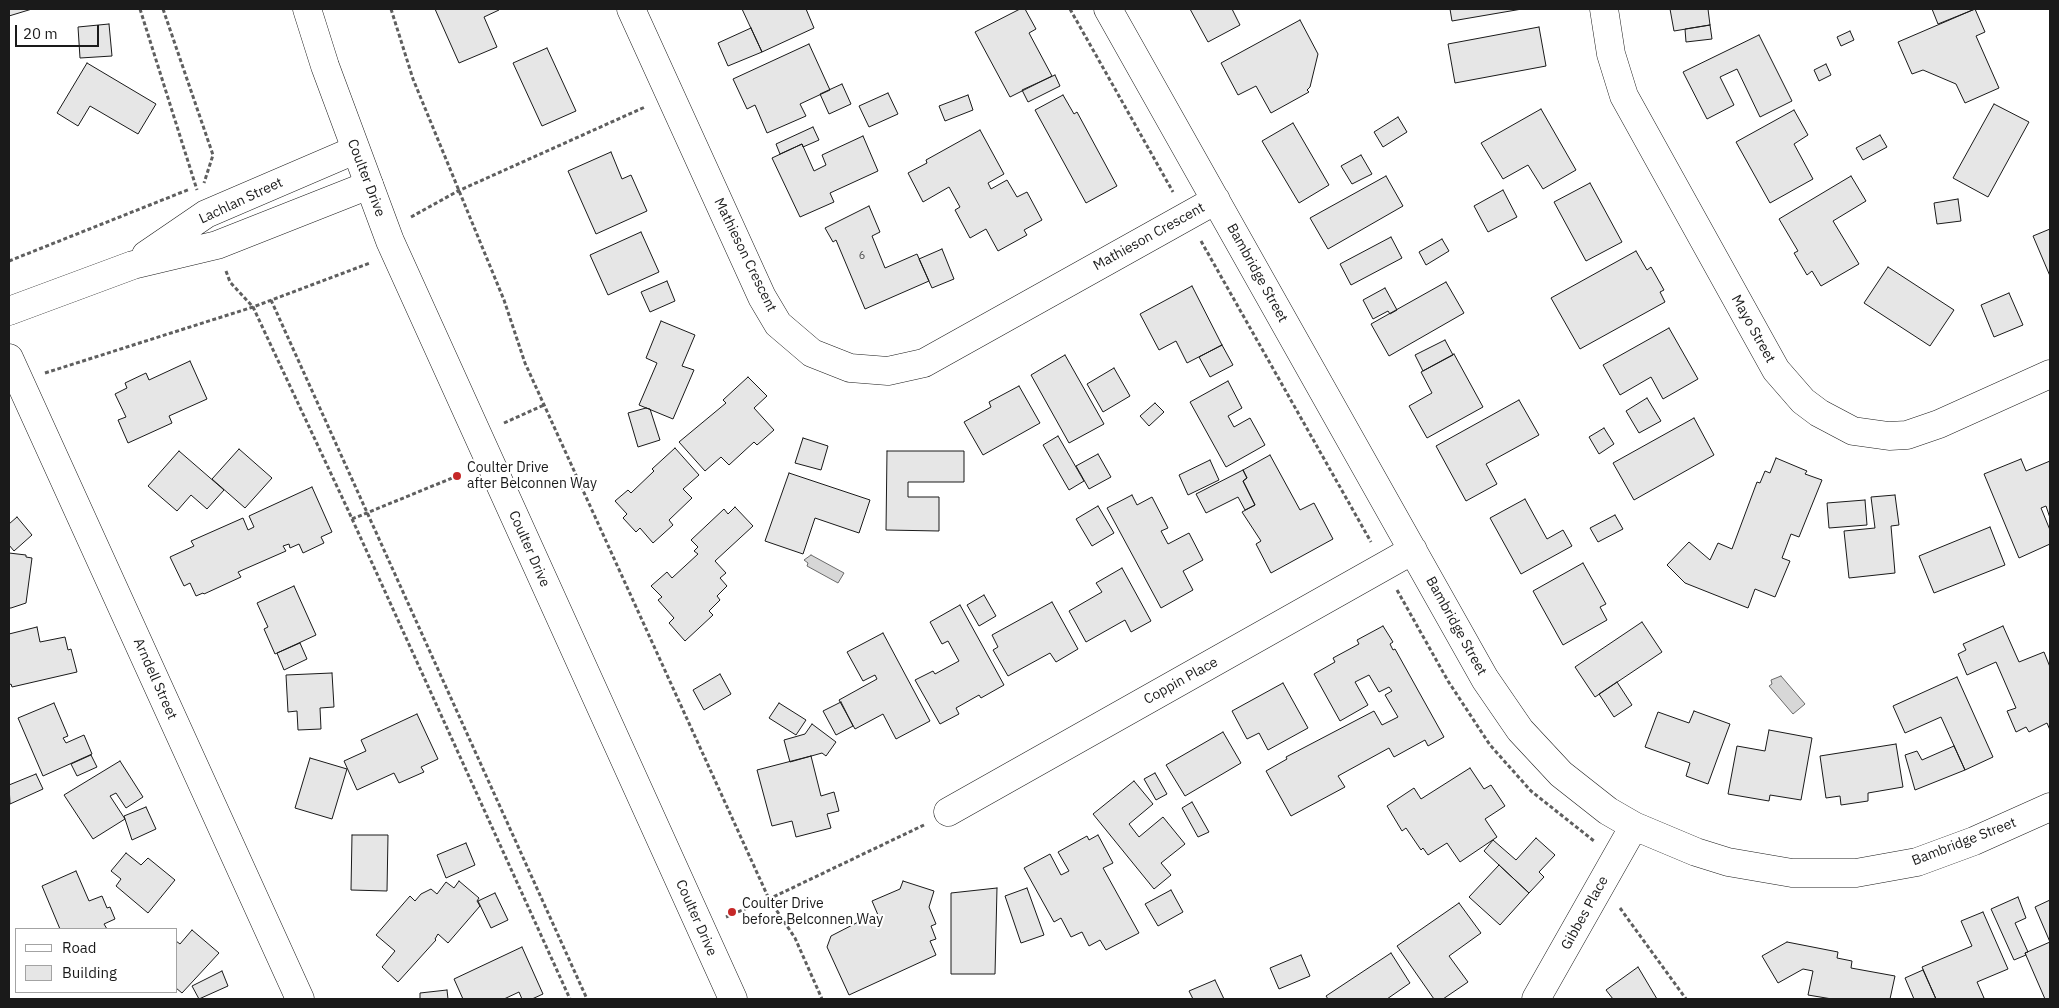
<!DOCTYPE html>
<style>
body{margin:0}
#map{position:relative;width:2059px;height:1008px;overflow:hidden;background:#fff;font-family:"IBM Plex Sans",sans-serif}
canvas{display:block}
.frame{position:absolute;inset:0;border:10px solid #1a1a1a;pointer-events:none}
.legend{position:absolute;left:15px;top:928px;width:162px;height:65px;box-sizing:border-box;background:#fff;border:1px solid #a3a3a3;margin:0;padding:6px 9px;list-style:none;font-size:15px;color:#1a1a1a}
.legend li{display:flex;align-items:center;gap:10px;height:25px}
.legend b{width:25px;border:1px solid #a3a3a3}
.scale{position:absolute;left:15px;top:25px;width:84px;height:22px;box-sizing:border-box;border:2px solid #1a1a1a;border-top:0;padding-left:6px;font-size:15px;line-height:18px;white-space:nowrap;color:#1a1a1a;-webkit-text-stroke:4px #fff;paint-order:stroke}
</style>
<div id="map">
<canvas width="2059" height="1008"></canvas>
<div class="frame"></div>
<ul class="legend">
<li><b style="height:6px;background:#fff"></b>Road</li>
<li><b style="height:14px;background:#e6e6e6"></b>Building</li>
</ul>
<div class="scale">20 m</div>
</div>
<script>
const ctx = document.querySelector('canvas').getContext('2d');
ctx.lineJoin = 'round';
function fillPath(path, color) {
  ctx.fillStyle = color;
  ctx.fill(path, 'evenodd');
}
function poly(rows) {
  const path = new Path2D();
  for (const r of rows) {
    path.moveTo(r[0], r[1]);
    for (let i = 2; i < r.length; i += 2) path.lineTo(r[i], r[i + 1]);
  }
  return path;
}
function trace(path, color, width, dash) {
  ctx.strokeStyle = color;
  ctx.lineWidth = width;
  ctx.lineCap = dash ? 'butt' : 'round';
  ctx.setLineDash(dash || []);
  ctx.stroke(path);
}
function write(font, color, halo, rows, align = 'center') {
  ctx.font = font + ' "IBM Plex Sans",sans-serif';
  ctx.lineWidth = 4;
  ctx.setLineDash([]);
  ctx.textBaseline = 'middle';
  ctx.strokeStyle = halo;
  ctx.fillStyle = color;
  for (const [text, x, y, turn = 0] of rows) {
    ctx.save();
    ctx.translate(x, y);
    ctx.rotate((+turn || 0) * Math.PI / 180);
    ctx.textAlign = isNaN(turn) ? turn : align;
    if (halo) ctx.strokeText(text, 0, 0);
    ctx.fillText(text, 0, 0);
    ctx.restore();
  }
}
const water = poly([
 [811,555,844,573,838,583,807,566,808,563,804,560,811,555],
 [1781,676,1805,704,1793,714,1769,686,1772,684,1771,680,1781,676]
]);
const building = poly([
 [9,9,32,9,9,16,9,9],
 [435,9,498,9,499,10,484,17,497,47,459,63,435,9],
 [742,9,806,9,814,28,762,52,742,9],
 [1020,9,1025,9,1036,29,1029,33,1052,76,1010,97,975,32,1020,9],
 [1190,9,1232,9,1240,25,1208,42,1190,9],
 [1450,9,1522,9,1452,21,1450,9],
 [1670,9,1708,9,1710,25,1674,31,1670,9],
 [1932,9,1975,9,1938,24,1932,9],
 [1975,9,1985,32,1976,36,1999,88,1965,103,1956,84,1923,70,1912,74,1898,42,1975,9],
 [1300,20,1318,54,1310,87,1307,90,1309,92,1271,113,1256,86,1238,95,1221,63,1300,20],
 [109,24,112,56,80,58,78,27,109,24],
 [1710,25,1712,39,1686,42,1685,29,1710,25],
 [1539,27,1546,66,1455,83,1448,44,1539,27],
 [751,28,762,52,728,66,718,43,751,28],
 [1850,31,1854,40,1841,46,1837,37,1850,31],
 [1759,35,1792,101,1760,117,1737,69,1720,77,1734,105,1707,119,1683,72,1759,35],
 [809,44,830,90,800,104,806,116,767,133,755,105,747,109,733,79,809,44],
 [547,48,576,111,542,126,513,63,547,48],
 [87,63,156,104,138,134,90,106,78,126,57,113,87,63],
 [1826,64,1831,75,1819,81,1814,70,1826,64],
 [1055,75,1060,86,1028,102,1022,90,1055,75],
 [842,84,851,104,829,114,820,94,842,84],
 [888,93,898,114,869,127,859,106,888,93],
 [968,95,973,110,945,121,939,106,968,95],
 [1063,95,1074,114,1077,112,1117,186,1086,203,1035,110,1063,95],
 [1994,104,2029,122,1988,197,1953,178,1994,104],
 [1541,109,1576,170,1543,189,1528,165,1503,179,1481,143,1541,109],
 [1794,110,1808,135,1794,144,1813,179,1770,203,1736,142,1794,110],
 [1398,117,1407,132,1383,147,1374,132,1398,117],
 [1293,123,1329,185,1299,203,1262,141,1293,123],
 [813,127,819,140,803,147,802,144,780,154,776,144,813,127],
 [980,130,1004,174,988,183,991,189,1007,180,1017,197,1027,192,1042,220,1024,230,1027,235,998,251,986,229,970,238,955,210,960,207,949,187,923,202,908,173,927,163,926,160,980,130],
 [1880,135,1887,147,1863,160,1856,148,1880,135],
 [863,136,878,171,830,193,834,202,800,217,772,158,802,144,814,171,826,165,822,155,863,136],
 [611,152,622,179,631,175,647,211,596,234,568,171,611,152],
 [1361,155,1372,174,1352,184,1341,166,1361,155],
 [1386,176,1403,206,1328,249,1310,218,1386,176],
 [1851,176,1866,201,1833,221,1859,264,1821,286,1812,271,1807,275,1794,253,1798,251,1779,219,1851,176],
 [1590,183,1622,242,1586,261,1554,202,1590,183],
 [1503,190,1517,217,1488,232,1474,206,1503,190],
 [1958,199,1961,221,1937,224,1934,203,1958,199],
 [869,206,880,232,872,236,885,268,917,254,929,281,865,309,836,240,833,242,825,228,869,206],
 [2050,229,2050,276,2033,236,2050,229],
 [641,232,659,272,608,295,590,255,641,232],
 [1391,237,1402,258,1351,285,1340,264,1391,237],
 [1442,239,1449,251,1426,265,1419,252,1442,239],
 [942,249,954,279,932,288,919,259,942,249],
 [1636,251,1647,270,1651,267,1664,290,1660,292,1665,302,1580,349,1551,298,1636,251],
 [1888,267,1954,310,1930,346,1864,303,1888,267],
 [667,281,675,301,650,312,641,292,667,281],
 [1446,282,1464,313,1389,356,1371,324,1446,282],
 [1192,286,1222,345,1187,363,1176,341,1159,350,1140,314,1192,286],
 [1385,288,1397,310,1390,314,1388,311,1373,319,1363,300,1385,288],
 [2009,293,2023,325,1994,337,1981,305,2009,293],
 [661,321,695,335,682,366,694,370,673,419,639,405,657,363,646,358,661,321],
 [1669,328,1698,379,1663,399,1651,377,1620,395,1603,365,1669,328],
 [1445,340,1453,355,1423,371,1415,355,1445,340],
 [1222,345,1233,365,1210,377,1199,357,1222,345],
 [1454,354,1483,407,1427,438,1409,406,1432,393,1421,372,1454,354],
 [1065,355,1104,424,1069,443,1031,375,1065,355],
 [190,361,207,399,169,416,172,423,128,443,118,420,126,417,115,394,127,388,125,383,146,373,149,380,190,361],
 [1114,368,1130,396,1103,412,1087,384,1114,368],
 [748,377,767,396,754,408,774,430,757,445,754,442,729,465,721,457,705,471,679,442,726,403,723,400,748,377],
 [1228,381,1242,408,1228,416,1234,427,1250,418,1265,445,1226,467,1190,402,1228,381],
 [1019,386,1040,423,983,455,964,422,991,407,989,402,1019,386],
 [1647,398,1661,421,1639,433,1626,411,1647,398],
 [1519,400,1539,435,1486,464,1497,484,1466,501,1436,446,1519,400],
 [1155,403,1164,412,1149,426,1140,416,1155,403],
 [646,408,650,409,660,440,638,447,628,413,646,408],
 [1694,418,1714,455,1634,500,1613,463,1694,418],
 [1604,428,1614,444,1599,454,1589,437,1604,428],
 [1058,436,1084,481,1069,490,1043,445,1058,436],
 [803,438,828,446,821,470,795,463,803,438],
 [675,448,699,475,683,489,692,498,669,520,673,525,653,543,640,528,636,532,623,518,627,514,615,501,628,490,631,493,654,471,652,469,675,448],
 [239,449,272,478,245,508,212,479,239,449],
 [179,451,224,490,207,509,191,495,177,511,148,486,179,451],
 [887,451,964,451,964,482,908,482,908,497,939,497,939,531,886,530,887,451],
 [1098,454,1111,477,1089,489,1076,466,1098,454],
 [1270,455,1300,510,1314,503,1333,539,1271,573,1256,544,1261,541,1242,512,1255,505,1243,481,1247,478,1243,470,1270,455],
 [1776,458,1807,471,1805,474,1822,480,1799,537,1791,534,1782,558,1790,561,1775,597,1755,589,1748,608,1685,583,1667,565,1689,542,1710,560,1718,543,1732,549,1757,482,1760,483,1765,471,1770,473,1776,458],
 [2021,459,2026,471,2050,461,2050,518,2046,506,2041,508,2050,530,2050,544,2019,558,1984,474,2021,459],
 [1210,460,1219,480,1188,495,1179,475,1210,460],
 [1243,470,1247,478,1243,481,1255,505,1245,510,1238,497,1206,513,1196,494,1243,470],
 [789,473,870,500,859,533,815,518,803,554,765,541,789,473],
 [312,487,332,532,321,537,324,543,303,553,299,544,290,548,289,544,283,546,286,551,238,572,241,577,204,594,203,593,196,596,190,583,184,586,170,557,194,546,191,541,243,518,248,530,254,527,249,516,312,487],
 [1132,495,1137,505,1152,497,1168,528,1161,531,1168,544,1189,533,1203,560,1183,571,1193,590,1161,608,1107,508,1132,495],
 [1895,495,1899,525,1891,526,1895,573,1849,578,1844,531,1875,528,1871,497,1895,495],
 [1525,499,1547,539,1563,530,1572,546,1521,574,1490,518,1525,499],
 [1865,500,1867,525,1829,528,1827,503,1865,500],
 [1098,506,1114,533,1092,546,1076,519,1098,506],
 [735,507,753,526,715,561,726,573,720,578,727,586,717,596,720,600,709,611,713,615,685,641,669,623,674,618,658,600,662,597,651,586,667,572,672,578,698,554,694,551,698,547,691,540,724,509,728,514,735,507],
 [1615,515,1623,529,1598,542,1590,528,1615,515],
 [17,517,32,535,14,551,9,545,9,524,17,517],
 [1990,527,2005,565,1934,593,1919,556,1990,527],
 [9,553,26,555,26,557,32,558,26,603,11,608,9,608,9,553],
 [1583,563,1606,604,1600,607,1607,620,1563,645,1533,591,1583,563],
 [1122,568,1151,621,1131,632,1125,620,1086,642,1069,611,1102,592,1096,583,1122,568],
 [294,586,316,635,275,654,264,629,268,627,257,603,294,586],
 [984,595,996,616,979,626,967,605,984,595],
 [1052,602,1078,649,1056,662,1050,653,1008,676,993,650,998,647,992,635,1052,602],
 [960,605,1004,685,981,698,979,695,956,708,959,714,940,724,915,680,933,671,935,674,959,661,948,641,942,644,930,622,960,605],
 [1642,622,1662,652,1595,697,1575,667,1642,622],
 [1383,626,1393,642,1390,644,1393,650,1395,649,1444,737,1428,746,1425,740,1394,757,1389,748,1338,776,1345,787,1291,816,1266,771,1287,759,1286,757,1374,711,1382,725,1398,717,1385,695,1392,691,1389,687,1379,692,1369,675,1355,682,1368,705,1340,721,1314,674,1335,662,1333,658,1359,644,1357,640,1383,626],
 [2003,626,2019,662,2044,652,2050,667,2050,730,2047,723,2029,732,2026,727,2016,732,2007,711,2016,708,1996,662,1967,675,1958,654,1966,650,1963,644,2003,626],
 [37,627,40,642,65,637,68,650,71,649,77,672,12,687,11,684,9,685,9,634,37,627],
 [883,633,930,721,896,739,883,714,855,729,839,700,877,679,875,675,863,681,847,652,883,633],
 [300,643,307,659,284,670,277,653,300,643],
 [332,673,334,707,320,708,321,729,298,730,297,711,288,712,286,675,332,673],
 [720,674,731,694,704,710,693,690,720,674],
 [1957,677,1993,757,1965,770,1941,717,1905,733,1893,706,1957,677],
 [1617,682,1632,705,1614,717,1599,694,1617,682],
 [1283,683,1308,728,1268,750,1259,733,1247,739,1232,711,1283,683],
 [841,702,853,726,836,735,823,711,841,702],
 [54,703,68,736,63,738,66,743,84,735,92,754,43,776,18,718,54,703],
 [779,703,806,720,796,735,769,718,779,703],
 [1694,711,1730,724,1708,784,1686,776,1690,763,1645,747,1658,712,1689,723,1694,711],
 [417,714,438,759,421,767,424,772,399,783,394,773,357,790,344,761,366,751,361,740,417,714],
 [812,724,836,742,826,756,822,753,790,762,784,740,805,734,812,724],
 [1769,730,1812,738,1801,800,1770,795,1769,801,1728,794,1737,746,1765,751,1769,730],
 [1223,732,1241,763,1185,796,1166,765,1223,732],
 [1896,744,1903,787,1868,793,1868,801,1841,805,1840,796,1826,798,1820,756,1896,744],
 [1954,746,1965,770,1915,790,1905,755,1917,751,1922,760,1954,746],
 [91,755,97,767,77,776,71,764,91,755],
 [811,756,821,796,834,792,839,811,827,814,831,828,796,837,792,821,772,826,757,770,811,756],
 [310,758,347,769,332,819,295,808,310,758],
 [120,761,143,797,126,808,116,793,110,796,125,819,93,839,64,795,120,761],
 [1470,768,1484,789,1491,785,1505,806,1485,819,1497,837,1460,862,1447,843,1428,855,1423,848,1421,850,1406,828,1402,831,1387,806,1414,788,1421,799,1470,768],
 [1155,773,1167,794,1156,800,1144,779,1155,773],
 [36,774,43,789,10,804,9,785,36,774],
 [1134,781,1153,804,1129,824,1139,837,1163,817,1185,844,1161,863,1171,875,1154,889,1093,814,1134,781],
 [1192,802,1209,832,1198,837,1182,808,1192,802],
 [146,807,156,829,132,840,124,816,146,807],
 [352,835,388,835,387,891,351,890,352,835],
 [1098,835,1113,863,1103,868,1139,933,1106,950,1100,940,1089,946,1082,932,1071,937,1061,918,1054,922,1024,868,1050,854,1061,875,1069,871,1058,852,1087,836,1089,840,1098,835],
 [1536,838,1555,855,1539,872,1544,877,1529,893,1484,851,1493,840,1516,860,1536,838],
 [466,843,475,865,446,878,437,855,466,843],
 [126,853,141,865,148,858,175,880,148,913,116,886,121,879,111,871,126,853],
 [1499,865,1529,893,1500,925,1469,897,1499,865],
 [76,871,89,901,102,896,107,908,110,907,115,919,104,924,107,929,60,929,42,886,76,871],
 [459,881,479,898,477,901,480,906,448,943,438,934,435,939,436,940,398,982,382,967,395,951,376,935,410,896,415,901,421,894,431,889,437,894,446,882,454,888,459,881],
 [903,881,934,891,929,907,936,924,931,926,936,939,930,941,936,955,849,995,827,947,831,936,866,918,867,920,878,915,872,901,900,889,903,881],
 [997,888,995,974,951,974,951,893,997,888],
 [1027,888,1044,935,1021,943,1005,896,1027,888],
 [1171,890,1183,912,1158,926,1145,904,1171,890],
 [495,893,508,920,491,928,478,901,495,893],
 [2018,897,2026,918,2015,923,2028,952,2025,953,2026,955,2014,960,1991,909,2018,897],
 [2050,900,2050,942,2035,907,2050,900],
 [1459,903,1481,933,1449,956,1468,982,1443,999,1434,999,1397,946,1459,903],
 [1983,912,2008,969,1977,982,1984,998,1981,999,1936,999,1922,967,1972,946,1961,921,1983,912],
 [192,930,219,953,182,993,176,988,176,941,180,944,192,930],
 [1787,942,1838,952,1837,958,1852,961,1851,968,1895,976,1890,999,1832,999,1808,995,1813,971,1803,969,1778,983,1762,956,1787,942],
 [2050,942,2050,999,2045,999,2025,953,2050,942],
 [522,947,543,994,532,999,522,999,519,992,504,999,463,999,454,979,522,947],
 [1391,953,1410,983,1387,999,1328,999,1326,996,1391,953],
 [1301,955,1310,976,1279,989,1270,968,1301,955],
 [1638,967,1657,999,1613,999,1606,990,1638,967],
 [1923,970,1936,999,1914,999,1905,978,1923,970],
 [222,971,228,986,199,999,192,986,222,971],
 [1215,980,1224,999,1193,999,1189,991,1215,980],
 [447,990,448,999,420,999,420,993,447,990]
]);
const path = poly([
 [140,9,197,190],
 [163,9,213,155,204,183],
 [391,9,413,79,504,300,525,363,769,899,795,938,822,999],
 [1070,9,1173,192],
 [411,217,458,191,645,107],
 [1201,241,1371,542],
 [9,261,190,189],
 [226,271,230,282,253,307,348,510,570,999],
 [271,300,587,999],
 [45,373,253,307,370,263],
 [504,423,544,405],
 [352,519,457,476],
 [1397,590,1448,681,1490,745,1531,791,1594,841],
 [1620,908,1686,999],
 [726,917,769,899,924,825]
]);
const minor = poly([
 [631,9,762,297,778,324,812,353,850,368,888,371,924,363,1216,200],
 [1108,9,1485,679,1520,730,1561,774,1608,811,1634,826,1696,852,1728,862,1792,873,1856,873,1917,862,1974,841,2050,807],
 [1604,9,1611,54,1624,96,1776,370,1803,401,1819,413,1853,431,1889,436,1907,435,1939,424,2050,374],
 [146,255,206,214,355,150],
 [9,311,133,265,217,245,369,185],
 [9,358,300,999],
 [948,812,1413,550],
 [1536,999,1634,826]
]);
const major = poly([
 [307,9,325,66,390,241,733,999]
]);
const markers = [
 [457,476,5,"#c62828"],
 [732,912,5,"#c62828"]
];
const numberNames = [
 ["6",862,256]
];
const streetNames = [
 ["Coulter Drive",366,178,69],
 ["Lachlan Street",241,201,-25],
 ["Mathieson Crescent",1149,237,-29],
 ["Mathieson Crescent",745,255,64],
 ["Bambridge Street",1257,273,61],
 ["Mayo Street",1753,329,61],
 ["Coulter Drive",529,549,66],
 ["Bambridge Street",1456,626,61],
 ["Arndell Street",155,679,66],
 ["Coppin Place",1181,681,-29],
 ["Bambridge Street",1964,842,-21],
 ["Gibbes Place",1585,913,-61],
 ["Coulter Drive",696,918,66]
];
const poiNames = [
 ["Coulter Drive",467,468],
 ["after Belconnen Way",467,484],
 ["Coulter Drive",742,904],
 ["before Belconnen Way",742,920]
];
fillPath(water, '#d7d7d7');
trace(water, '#6a6a6a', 1);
fillPath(building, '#e6e6e6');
trace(building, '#1a1a1a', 1);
trace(minor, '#1a1a1a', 29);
trace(major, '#1a1a1a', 29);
trace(path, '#5f5f5f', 3, [4, 2.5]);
trace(minor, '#fff', 28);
trace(major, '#fff', 28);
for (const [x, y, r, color] of markers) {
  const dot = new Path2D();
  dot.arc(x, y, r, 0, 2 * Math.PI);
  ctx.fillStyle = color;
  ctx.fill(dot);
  trace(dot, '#fff', 2);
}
write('11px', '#4d4d4d', null, numberNames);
write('14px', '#1a1a1a', '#fff', streetNames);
write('14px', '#1a1a1a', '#fff', poiNames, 'left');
</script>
